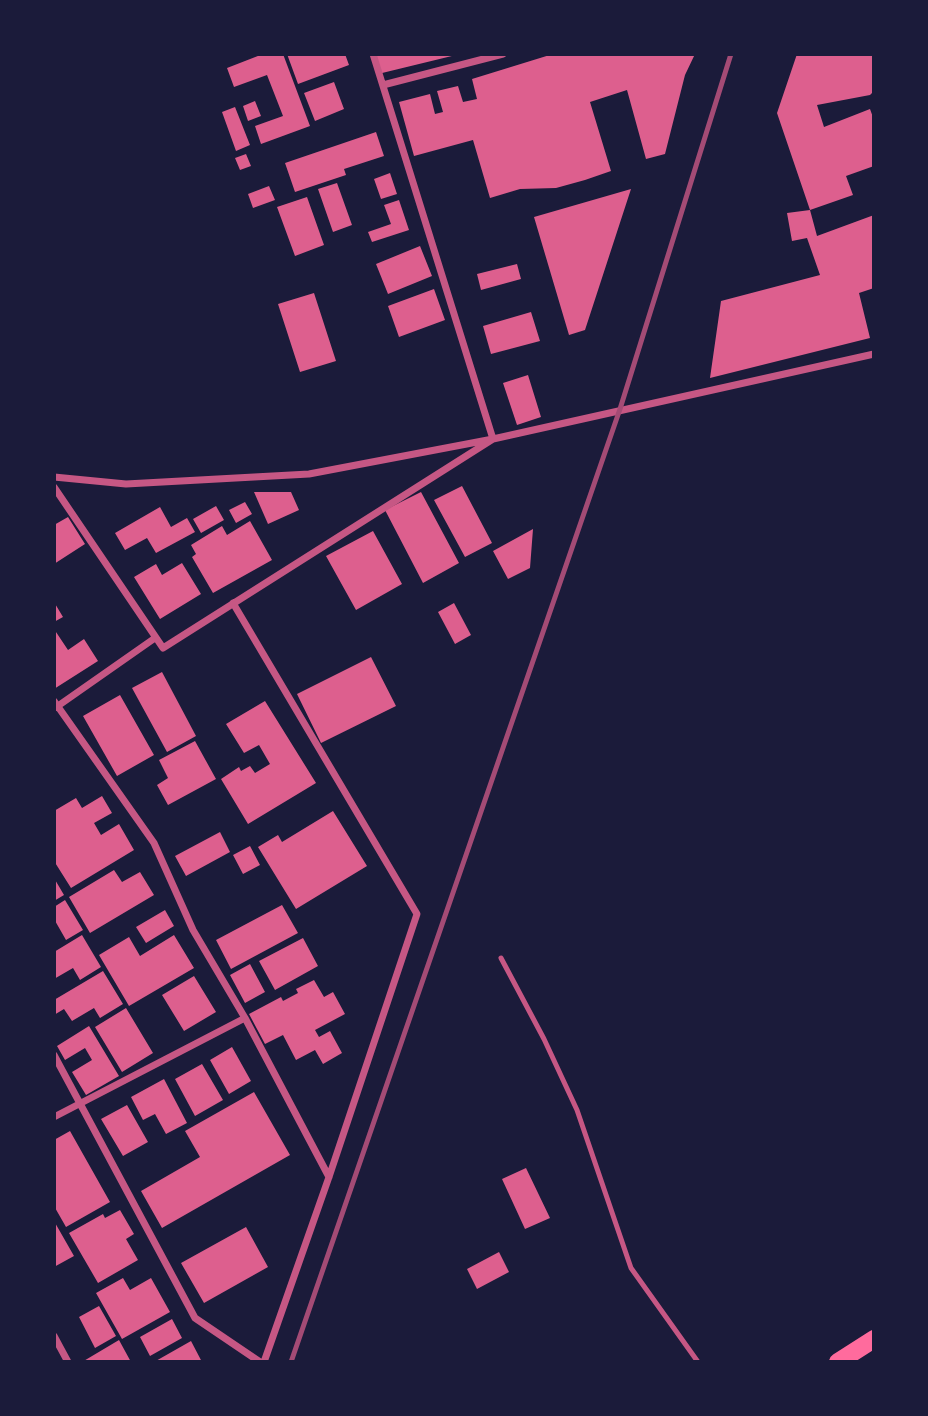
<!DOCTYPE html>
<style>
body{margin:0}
#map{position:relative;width:928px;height:1416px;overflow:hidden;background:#1b1b3a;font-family:Overpass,sans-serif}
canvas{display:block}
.frame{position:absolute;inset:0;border:56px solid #1b1b3a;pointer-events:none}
</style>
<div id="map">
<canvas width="928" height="1416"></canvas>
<div class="frame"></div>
</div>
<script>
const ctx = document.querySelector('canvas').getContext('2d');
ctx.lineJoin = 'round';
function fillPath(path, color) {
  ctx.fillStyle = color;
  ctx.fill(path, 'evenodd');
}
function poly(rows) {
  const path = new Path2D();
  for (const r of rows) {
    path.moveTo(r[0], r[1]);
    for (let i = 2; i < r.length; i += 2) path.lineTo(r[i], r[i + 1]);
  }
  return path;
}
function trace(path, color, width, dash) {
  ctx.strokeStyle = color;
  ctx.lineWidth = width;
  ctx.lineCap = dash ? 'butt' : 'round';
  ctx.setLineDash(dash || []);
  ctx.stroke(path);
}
const building = poly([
 [263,54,283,54,310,126,261,144,255,126,283,116,267,75,234,87,227,68],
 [287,54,345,54,349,65,298,84],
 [374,54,456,54,456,55,378,74],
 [553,54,695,54,685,75,665,154,646,159,627,90,590,102,611,171,585,180,556,188,520,189,490,198,473,140,414,156,399,102,430,94,435,114,443,112,437,91,458,86,463,102,477,99,472,79],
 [797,54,874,54,874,91,870,95,817,105,824,127,870,109,874,120,874,166,846,176,853,195,810,210,817,236,874,215,874,288,859,293,870,338,710,378,721,301,820,275,807,238,792,241,787,213,810,210,777,113],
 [334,82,344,109,315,121,304,93],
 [255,101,261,116,248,121,243,106],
 [235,107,250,145,236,151,222,112],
 [376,132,384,156,344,169,346,175,295,192,285,163],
 [246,154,251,166,240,170,235,158],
 [390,173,397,194,381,199,374,179],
 [337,183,352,225,333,232,318,189],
 [269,186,275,200,253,208,248,194],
 [631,189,585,330,569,335,534,217],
 [307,197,324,245,295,256,277,207],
 [399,200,409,230,372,242,368,232,391,224,384,205],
 [420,246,432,276,388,294,376,264],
 [517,264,521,279,481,290,477,274],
 [434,289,445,320,399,337,388,306],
 [314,293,336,361,300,372,278,304],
 [531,312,540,341,491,354,483,326],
 [528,375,541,417,517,425,503,383],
 [462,486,492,543,465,557,434,500],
 [254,492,291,492,299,510,268,524],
 [421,492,459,563,423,583,385,510],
 [245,502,252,514,236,523,229,510],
 [216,506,224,520,201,533,193,519],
 [160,507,171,527,187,518,195,532,156,553,147,538,125,550,115,533],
 [68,517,85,544,54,564,54,525],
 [250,521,272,560,213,593,192,557,196,554,191,545,222,526,227,535],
 [533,529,530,568,508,579,493,551],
 [373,531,402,584,356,610,326,556],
 [182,563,201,594,160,619,134,577,156,564,162,575],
 [54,602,63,617,54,622],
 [454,603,471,635,455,644,438,612],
 [54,629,68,650,84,639,98,661,54,689],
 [371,657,396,706,321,743,297,694],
 [162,672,196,736,167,752,132,688],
 [120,695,154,755,117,776,83,716],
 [265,701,316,783,248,824,221,779,239,767,241,771,250,766,255,773,270,764,259,745,244,753,226,724],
 [195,741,216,779,168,805,157,785,168,778,159,760],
 [102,796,112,813,94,823,101,835,119,824,134,850,71,888,54,861,54,811,76,798,82,808],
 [333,811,367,866,296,909,258,847,278,835,282,842],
 [220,832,230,852,186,876,175,856],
 [250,846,260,865,243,874,233,855],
 [114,870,122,882,140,872,154,895,90,933,69,897],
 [54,878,64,895,54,901],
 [65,900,83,930,66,940,54,919,54,907],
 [282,905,298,933,231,969,216,940],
 [165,910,174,926,146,943,136,927],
 [82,935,101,967,80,980,73,968,54,979,54,952],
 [174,935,194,968,129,1006,99,955,129,937,140,956],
 [303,938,318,966,275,990,259,961],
 [250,964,265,992,245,1003,230,975],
 [103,971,123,1004,100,1018,94,1008,72,1021,64,1009,54,1015,54,1000],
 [194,976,216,1012,184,1031,162,995],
 [314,980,324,997,333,992,345,1014,315,1030,319,1037,330,1031,342,1053,323,1064,315,1050,296,1060,283,1035,265,1044,249,1014,281,997,283,1001,298,993,296,989],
 [126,1008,153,1053,122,1072,95,1027],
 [89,1026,119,1076,86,1095,72,1072,92,1060,85,1048,65,1060,57,1046],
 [232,1047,251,1081,229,1094,210,1060],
 [202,1064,223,1100,195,1116,175,1079],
 [164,1079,187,1123,166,1134,155,1114,143,1120,131,1097],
 [254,1092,290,1155,162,1228,141,1191,200,1157,185,1131],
 [127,1105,148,1142,123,1156,101,1119],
 [70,1131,110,1202,66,1227,54,1206,54,1140],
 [526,1168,550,1218,525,1229,502,1179],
 [120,1210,134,1234,126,1239,138,1260,98,1283,69,1233,103,1214,105,1218],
 [54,1221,74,1256,54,1267],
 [246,1227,268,1267,204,1303,181,1263],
 [499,1252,509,1272,477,1289,467,1269],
 [123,1278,130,1290,151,1278,170,1312,122,1339,96,1293],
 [99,1306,116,1336,95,1348,79,1317],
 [172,1319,182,1338,150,1356,140,1337],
 [119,1340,131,1362,82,1362],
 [191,1341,202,1362,154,1362]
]);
const service = poly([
 [501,958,544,1039,577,1110,631,1268,698,1362]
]);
const minor = poly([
 [383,85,503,54],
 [54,477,126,484,309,474,493,439,874,354],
 [54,487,163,648,493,439,373,54],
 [233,603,417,914,329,1177,264,1362],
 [54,701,154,843,193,930,245,1018,329,1177],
 [55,708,155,638],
 [54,1055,195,1318,260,1362],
 [54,1117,245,1018],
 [54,1336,68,1362]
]);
const primary = poly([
 [838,1362,874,1339]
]);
const rail = poly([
 [291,1362,620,409,731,54]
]);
fillPath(building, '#dd5f8e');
trace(service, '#c65784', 5);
trace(minor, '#c65784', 7);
trace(primary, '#ff6b9d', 18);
trace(rail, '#a44b75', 5);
</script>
